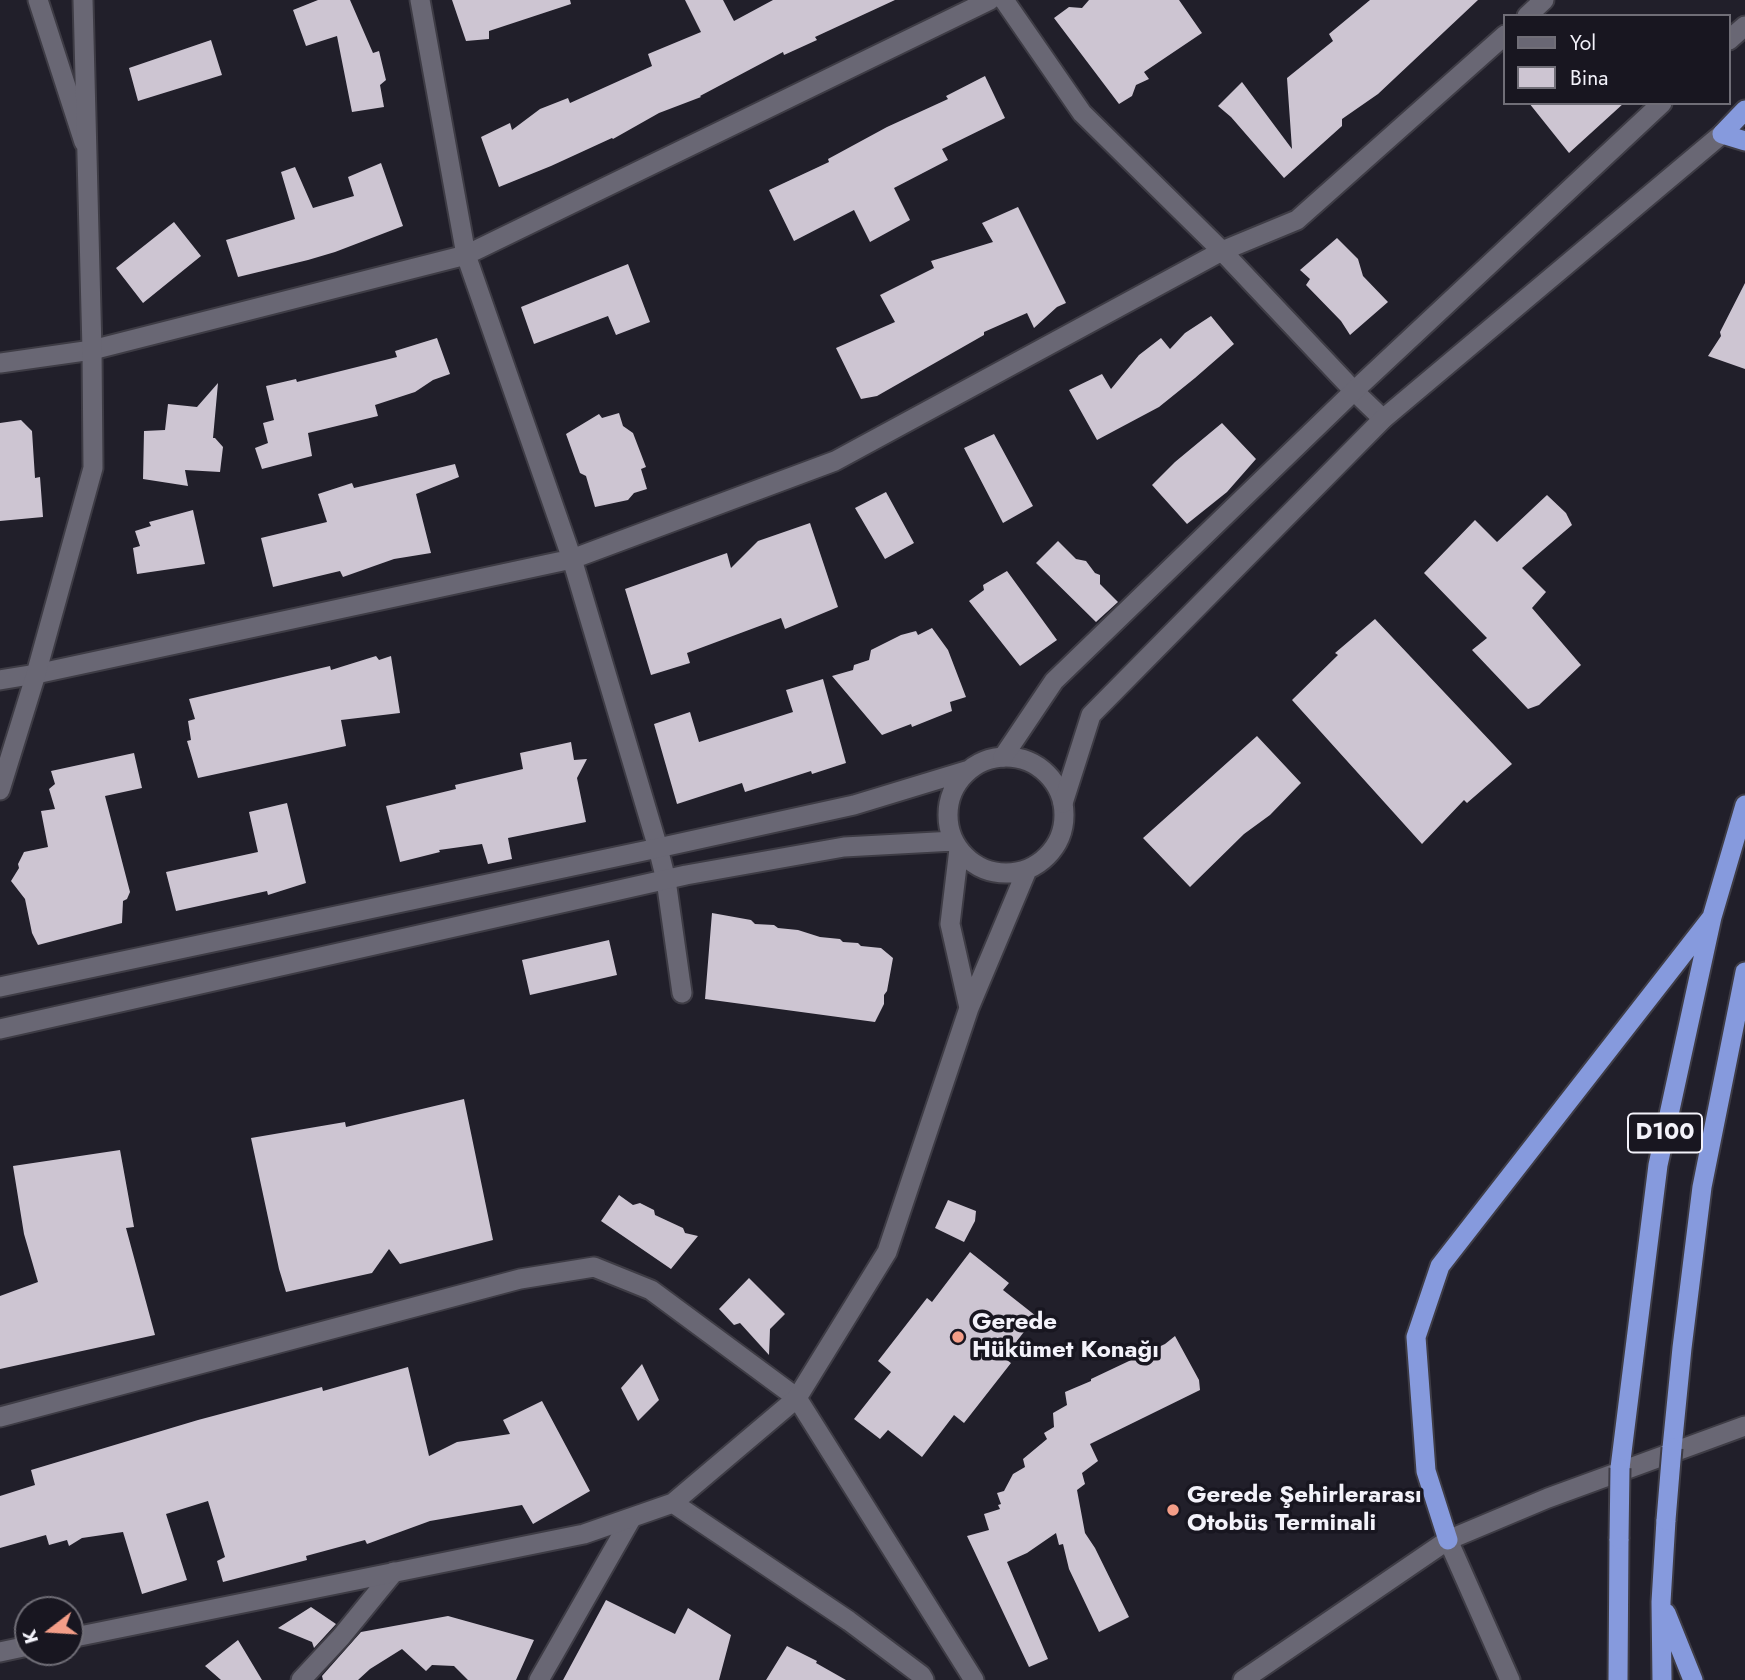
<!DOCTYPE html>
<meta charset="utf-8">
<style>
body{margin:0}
#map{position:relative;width:1745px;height:1680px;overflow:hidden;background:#211f2a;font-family:Jost,sans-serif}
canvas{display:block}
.legend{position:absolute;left:1503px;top:14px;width:228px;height:91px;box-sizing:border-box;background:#181620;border:2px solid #706e77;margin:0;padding:9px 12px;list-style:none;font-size:21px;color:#f3f2fa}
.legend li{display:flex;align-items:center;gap:14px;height:35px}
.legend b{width:35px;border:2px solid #706e77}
.north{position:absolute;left:14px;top:1596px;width:70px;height:70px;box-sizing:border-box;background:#181620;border:2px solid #706e77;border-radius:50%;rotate:253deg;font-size:19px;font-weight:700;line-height:28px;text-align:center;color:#f3f2fa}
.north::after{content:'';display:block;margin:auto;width:24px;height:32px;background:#f49e88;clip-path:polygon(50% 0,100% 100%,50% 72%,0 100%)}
</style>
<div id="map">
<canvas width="1745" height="1680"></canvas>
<ul class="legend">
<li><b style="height:9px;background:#696774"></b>Yol</li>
<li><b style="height:19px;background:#cdc5d2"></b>Bina</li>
</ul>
<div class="north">K</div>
</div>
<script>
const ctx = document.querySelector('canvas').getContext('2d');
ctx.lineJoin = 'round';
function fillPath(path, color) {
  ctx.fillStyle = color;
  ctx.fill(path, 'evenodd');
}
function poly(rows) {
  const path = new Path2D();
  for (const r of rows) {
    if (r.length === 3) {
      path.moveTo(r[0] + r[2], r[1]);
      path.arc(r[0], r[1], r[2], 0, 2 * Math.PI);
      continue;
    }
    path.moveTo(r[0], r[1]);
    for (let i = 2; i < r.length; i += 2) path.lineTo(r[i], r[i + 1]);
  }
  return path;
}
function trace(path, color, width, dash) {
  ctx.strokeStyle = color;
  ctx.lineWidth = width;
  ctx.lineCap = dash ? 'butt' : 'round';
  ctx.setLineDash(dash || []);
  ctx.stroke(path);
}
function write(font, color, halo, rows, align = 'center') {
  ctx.font = font + ' Jost,sans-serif';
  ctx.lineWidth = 7;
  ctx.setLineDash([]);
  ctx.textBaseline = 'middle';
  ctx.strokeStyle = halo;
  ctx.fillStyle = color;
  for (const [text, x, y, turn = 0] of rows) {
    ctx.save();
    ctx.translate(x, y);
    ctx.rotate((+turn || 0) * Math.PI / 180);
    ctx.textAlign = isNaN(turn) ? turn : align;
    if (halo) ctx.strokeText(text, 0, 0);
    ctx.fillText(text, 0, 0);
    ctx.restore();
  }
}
const building = poly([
 [318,0,350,0,373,53,379,51,386,80,380,85,384,107,352,112,337,36,306,46,293,10],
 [452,0,570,0,571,4,489,31,489,39,466,41],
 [685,0,723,0,734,21,773,0,895,0,815,37,817,40,784,55,783,52,700,96,701,97,659,113,613,139,612,138,551,166,499,187,481,137,510,123,512,130,540,109,568,98,570,103,652,66,648,54,701,32],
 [1089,0,1179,0,1202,33,1144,72,1149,79,1136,85,1132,96,1119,104,1054,18,1069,7,1082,8],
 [1370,0,1478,0,1378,94,1342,119,1342,126,1284,178,1231,117,1218,106,1242,82,1292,149,1287,78,1333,41,1329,34],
 [211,40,222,75,138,101,129,68],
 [985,76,1005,118,942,149,948,160,894,188,910,220,870,242,854,210,794,241,769,190,829,162,828,159,887,127,948,99,946,96],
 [1529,103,1624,103,1569,153],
 [381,163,403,226,335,252,308,260,238,277,226,240,295,219,281,172,295,167,313,208,354,196,348,177],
 [1018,207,1066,303,1057,307,1034,328,1027,313,984,332,984,335,877,396,861,399,836,348,895,322,880,295,934,268,931,261,993,242,982,223],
 [174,222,201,256,143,303,116,268],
 [1337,238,1358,259,1363,276,1388,302,1350,335,1341,321,1306,285,1310,279,1300,270],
 [628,264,650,322,616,335,608,316,534,344,521,307],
 [1745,283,1745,369,1708,356,1721,336,1720,332],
 [1211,316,1234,344,1195,378,1159,407,1097,440,1069,390,1102,374,1111,389,1139,355,1161,338,1170,349,1185,333],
 [437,338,450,374,433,380,415,392,375,405,378,416,308,433,312,456,262,469,255,448,268,443,263,423,274,420,266,386,296,379,297,382,397,357,395,351],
 [218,383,213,438,215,438,223,447,220,472,185,470,188,486,143,479,144,431,165,430,168,404,197,407],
 [619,413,623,426,633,433,646,467,641,469,647,489,634,493,628,500,595,507,586,476,580,473,566,434,599,414,602,418],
 [21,420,32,431,35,478,40,477,43,517,0,521,0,423],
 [1222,423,1256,459,1227,492,1187,524,1152,485,1175,462],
 [994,434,1033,506,1003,523,964,448],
 [455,464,459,477,416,494,431,553,394,559,343,577,340,571,273,587,261,538,327,522,318,494,352,483,354,488],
 [886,492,914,543,885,559,855,508],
 [1547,495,1566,513,1572,525,1522,568,1546,592,1532,608,1581,665,1539,705,1528,709,1472,650,1487,638,1424,573,1475,520,1497,542],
 [193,510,205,564,137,574,133,548,140,546,135,531,151,526,149,522],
 [810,523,838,607,785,629,781,618,687,653,690,663,651,675,625,589,727,553,731,568,758,541],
 [1058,541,1076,559,1086,561,1095,573,1100,575,1100,584,1118,602,1096,622,1036,563],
 [1007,571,1057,640,1020,666,969,601,984,590,983,585],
 [1375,619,1512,764,1467,803,1464,800,1422,844,1292,700,1338,655,1335,653],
 [932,628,948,650,966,697,950,702,952,711,912,727,911,724,882,735,832,676,853,670,854,665,869,660,871,650,901,635,916,631,918,635],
 [376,656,379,660,391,656,400,713,341,720,346,746,198,778,187,741,191,740,188,721,195,719,189,699,330,666,331,670],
 [823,679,846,763,812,774,811,771,745,792,742,783,677,804,654,724,690,712,699,742,793,712,786,690],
 [1257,736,1301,783,1270,815,1244,834,1190,887,1143,838],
 [571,742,574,760,587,759,577,778,586,822,508,838,512,859,488,864,482,844,439,850,440,852,400,862,386,806,456,789,455,785,523,769,520,753],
 [134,753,142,788,105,796,130,892,127,899,123,901,122,923,38,945,32,933,25,899,11,881,19,868,18,864,24,852,48,847,41,811,55,809,49,789,55,784,51,771],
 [287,803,306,883,268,895,267,891,176,911,166,872,258,852,249,812],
 [712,913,751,920,755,924,774,925,778,928,798,930,820,937,840,939,843,942,858,943,861,946,881,948,893,958,887,991,884,995,884,1004,875,1022,705,999],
 [609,940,617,975,530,995,522,960],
 [464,1099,493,1240,400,1264,389,1249,372,1273,286,1292,279,1269,251,1138,345,1122,346,1127],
 [120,1150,134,1227,126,1228,155,1335,0,1369,0,1296,38,1282,24,1234,13,1166],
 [619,1195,633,1205,640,1203,654,1210,655,1215,683,1228,685,1233,698,1236,671,1269,601,1221],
 [948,1200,976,1211,975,1221,964,1242,935,1228],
 [970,1252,1009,1283,1003,1290,1036,1316,1004,1358,1011,1363,964,1423,954,1415,922,1457,888,1430,880,1439,854,1419,891,1372,878,1361,927,1298,932,1302],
 [749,1278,785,1314,770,1329,769,1355,740,1323,734,1325,719,1309],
 [1175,1336,1199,1380,1200,1390,1090,1444,1098,1461,1082,1473,1085,1484,1077,1490,1085,1533,1095,1548,1129,1617,1099,1632,1069,1569,1063,1544,1059,1545,1056,1533,1027,1553,1007,1562,1048,1659,1029,1667,967,1536,989,1530,984,1514,1000,1509,998,1505,1001,1504,997,1493,1004,1491,1013,1474,1025,1467,1023,1459,1047,1439,1044,1433,1054,1427,1053,1413,1067,1405,1065,1392,1091,1381,1091,1379,1165,1344],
 [642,1364,659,1400,638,1421,621,1388],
 [408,1367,429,1456,457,1442,510,1434,503,1420,542,1401,590,1491,533,1524,522,1505,430,1521,367,1544,365,1540,306,1556,307,1560,223,1582,217,1561,225,1557,208,1501,166,1514,187,1580,142,1594,123,1532,82,1538,69,1546,67,1540,49,1545,46,1535,0,1548,0,1496,35,1485,31,1470,198,1420,322,1387,323,1391],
 [606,1600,675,1634,688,1608,731,1635,719,1680,563,1680],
 [311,1607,336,1624,314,1648,312,1642,278,1628],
 [448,1616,534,1640,516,1680,468,1680,454,1666,432,1665,426,1671,402,1649,370,1669,358,1680,323,1680,322,1676,361,1632],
 [238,1640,262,1680,221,1680,205,1666],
 [787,1646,817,1661,816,1663,846,1680,766,1680]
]);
const minor = poly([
 [38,0,84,142],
 [420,0,466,255,572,559,658,848,666,880,682,993],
 [1004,0,1082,113,1222,251,1354,391,1383,419],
 [1527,16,1544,0],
 [0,363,92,350,466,255,990,0],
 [0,680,36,674,572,559,835,461,1222,251,1297,220,1505,35],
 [0,1417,520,1279,594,1267,651,1290,797,1398],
 [1448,1540,1510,1680],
 [301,1680,341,1637,394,1572],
 [539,1680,631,1519]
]);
const tertiary = poly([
 [1006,815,58],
 [0,790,36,674,93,468,92,350,83,0],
 [959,849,950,924,969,1008],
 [0,987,658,848,854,805,969,770],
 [0,1029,686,875,844,847,954,841],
 [797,1398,974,1680],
 [673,1503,849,1621,921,1675,924,1680],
 [70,1638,584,1534,673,1503,797,1398,887,1252,969,1008,1027,870],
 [0,1652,28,1646],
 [1243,1680,1448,1540,1548,1498,1745,1426]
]);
const secondary = poly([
 [1729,40,1745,26],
 [1003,757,1054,681,1354,391,1662,103],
 [1063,803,1091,715,1383,419,1722,134]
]);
const trunk = poly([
 [1745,110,1722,134,1745,141],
 [1672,1448,1682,1348,1702,1187,1745,972],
 [1620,1468,1658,1165,1712,917,1745,805],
 [1448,1540,1426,1471,1416,1337,1440,1266,1712,917],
 [1666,1613,1693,1680],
 [1618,1680,1619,1539],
 [1662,1680,1661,1602,1666,1520]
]);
const trunkBridge = poly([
 [1666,1520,1672,1448],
 [1619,1539,1620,1468]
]);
const markers = [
 [958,1337,7,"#f49e88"],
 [1173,1510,7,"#f49e88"]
];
const shields = [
 [1665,1133,74]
];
const shieldNames = [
 ["D100",1665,1133]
];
const poiNames = [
 ["Gerede",972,1323],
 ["Hükümet Konağı",972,1351],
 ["Gerede Şehirlerarası",1187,1496],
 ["Otobüs Terminali",1187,1524]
];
fillPath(building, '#cdc5d2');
trace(minor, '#3e3c45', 23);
trace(tertiary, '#3e3c45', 23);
trace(secondary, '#3e3c45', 23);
trace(trunk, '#3e3c45', 23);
trace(minor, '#696774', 19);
trace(tertiary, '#696774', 19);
trace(secondary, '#696774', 19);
trace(trunk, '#869add', 19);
trace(trunkBridge, '#3e3c45', 23, []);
trace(trunkBridge, '#869add', 19);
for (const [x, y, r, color] of markers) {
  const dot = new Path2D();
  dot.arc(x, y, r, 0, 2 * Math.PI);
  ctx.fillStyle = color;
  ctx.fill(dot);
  trace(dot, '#181620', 2.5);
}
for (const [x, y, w] of shields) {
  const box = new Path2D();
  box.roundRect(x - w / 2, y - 19.5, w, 39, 5);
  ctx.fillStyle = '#181620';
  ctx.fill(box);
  trace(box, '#f3f2fa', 2);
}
write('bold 23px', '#f3f2fa', null, shieldNames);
write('bold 24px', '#f3f2fa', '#181620', poiNames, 'left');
</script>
